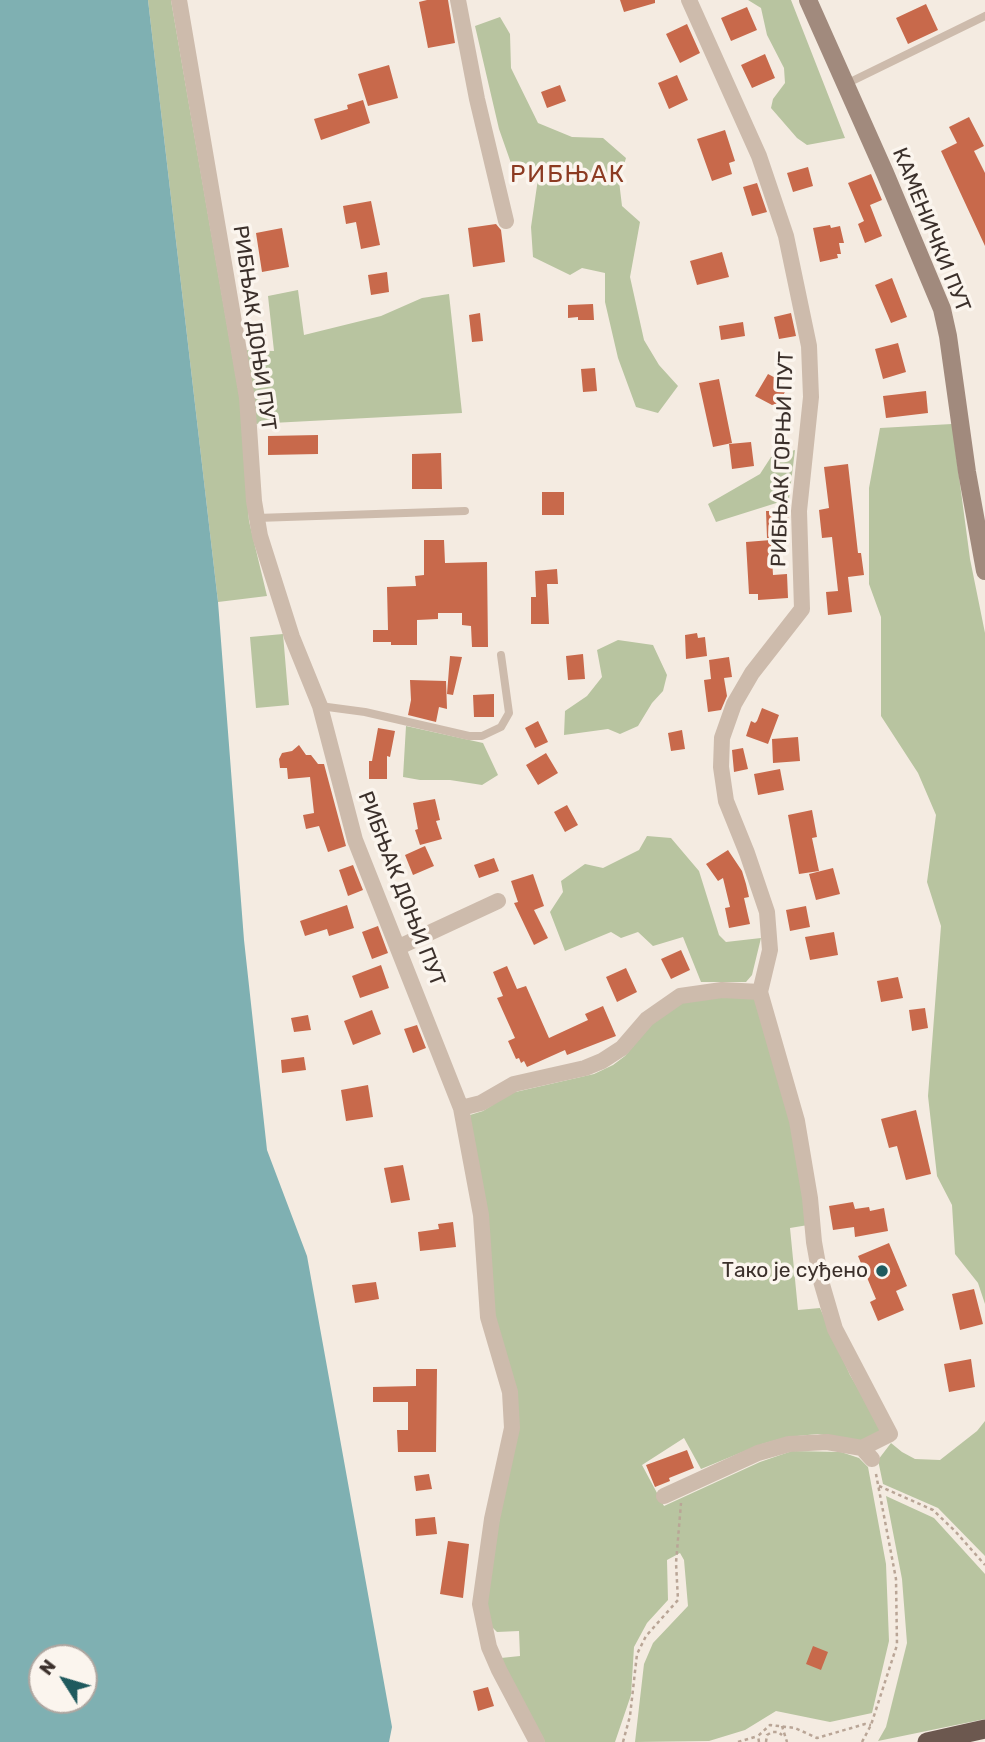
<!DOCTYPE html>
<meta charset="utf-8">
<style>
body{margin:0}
#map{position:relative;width:985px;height:1742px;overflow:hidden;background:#f4ebe1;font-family:Rubik,sans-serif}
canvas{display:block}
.north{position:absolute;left:28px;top:1644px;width:70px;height:70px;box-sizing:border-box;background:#fbf5ee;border:2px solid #aea6a0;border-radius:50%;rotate:307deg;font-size:19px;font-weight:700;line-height:28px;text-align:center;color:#3b302b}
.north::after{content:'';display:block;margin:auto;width:24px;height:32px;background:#1f5a5e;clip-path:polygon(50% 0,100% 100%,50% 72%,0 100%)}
</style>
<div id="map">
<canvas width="985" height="1742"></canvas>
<div class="north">N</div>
</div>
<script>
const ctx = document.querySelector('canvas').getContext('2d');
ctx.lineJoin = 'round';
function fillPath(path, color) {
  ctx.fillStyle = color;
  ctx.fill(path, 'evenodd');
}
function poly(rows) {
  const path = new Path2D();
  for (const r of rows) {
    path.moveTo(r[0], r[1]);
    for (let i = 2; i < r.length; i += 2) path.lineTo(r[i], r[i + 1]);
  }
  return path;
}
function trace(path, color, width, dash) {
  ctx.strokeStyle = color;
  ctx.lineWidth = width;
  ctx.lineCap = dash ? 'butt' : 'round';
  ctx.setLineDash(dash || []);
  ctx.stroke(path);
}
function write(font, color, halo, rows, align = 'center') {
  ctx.font = font + ' Rubik,sans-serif';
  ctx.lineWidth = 7;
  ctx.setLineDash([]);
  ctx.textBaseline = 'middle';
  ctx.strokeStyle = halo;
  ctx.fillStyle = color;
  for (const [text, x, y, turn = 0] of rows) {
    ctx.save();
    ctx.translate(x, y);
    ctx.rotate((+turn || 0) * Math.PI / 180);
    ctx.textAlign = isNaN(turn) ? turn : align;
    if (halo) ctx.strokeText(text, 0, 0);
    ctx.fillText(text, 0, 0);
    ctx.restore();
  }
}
const green = poly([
 [148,0,171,0,240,400,249,521,267,596,218,602],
 [748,0,791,0,845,138,807,145,797,138,771,108,773,99,785,83,784,68,767,35,761,8],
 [500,17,510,34,511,68,538,123,572,137,603,138,626,158,619,181,622,206,640,222,630,277,644,340,659,365,678,386,658,413,636,407,618,358,605,302,605,273,582,268,570,275,533,257,531,227,539,172,512,166,499,129,475,26],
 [298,290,304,335,381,316,422,298,449,294,462,413,253,424,243,350,274,351,268,296],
 [952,424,970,559,985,633,985,1304,978,1283,955,1254,952,1205,937,1176,928,1096,941,926,927,882,936,815,918,773,881,716,881,617,869,584,869,488,880,428],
 [795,450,789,499,716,522,708,504,760,474,771,457],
 [283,634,289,705,256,708,250,637],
 [618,640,653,645,667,675,663,691,652,703,638,726,620,734,608,729,564,735,565,711,587,696,602,677,597,650],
 [406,726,483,743,498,775,482,785,450,780,420,780,403,777],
 [647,836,671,838,699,871,719,935,726,942,761,938,752,975,746,982,701,982,683,937,653,946,638,932,621,938,611,932,565,951,550,912,563,892,561,881,585,864,603,868,639,850],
 [715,996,755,998,790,1119,808,1225,790,1228,798,1310,820,1308,850,1375,881,1427,881,1431,864,1442,818,1434,787,1437,762,1444,701,1469,684,1438,642,1465,664,1506,760,1462,792,1451,841,1452,859,1458,868,1467,886,1564,889,1641,872,1713,830,1722,776,1711,745,1730,709,1741,635,1742,644,1664,653,1643,688,1606,684,1560,680,1553,667,1560,668,1600,647,1623,634,1647,631,1695,615,1742,545,1742,502,1664,501,1658,520,1656,519,1631,497,1632,489,1624,485,1600,511,1455,470,1115,483,1111,511,1093,594,1074,613,1065,625,1056,651,1025,682,1002],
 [985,1421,985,1556,938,1508,883,1484,878,1460,891,1443,902,1452,915,1459,940,1460,977,1431],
 [886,1496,934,1518,985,1574,985,1719,878,1741,886,1727,907,1643,902,1579]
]);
const water = poly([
 [0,0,148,0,218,602,244,940,267,1150,307,1256,392,1727,389,1742,0,1742],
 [42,1658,84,1658,84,1700,42,1700]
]);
const building = poly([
 [427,0,448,0,455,43,428,48,419,2],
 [620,0,655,0,655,3,624,12],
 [926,4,938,30,908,44,896,18],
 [747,7,757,30,731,41,721,18],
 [687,24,700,53,680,63,666,34],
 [765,54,775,78,752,88,741,65],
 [389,65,398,98,368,106,358,74],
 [677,75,688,100,669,109,658,83],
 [560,85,566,101,547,108,541,92],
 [363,100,370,123,321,140,314,119,348,109,347,105],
 [969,117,984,146,974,151,985,173,985,246,941,151,957,143,949,127],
 [725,130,735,161,729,163,732,174,712,181,697,139],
 [808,167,813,186,793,192,787,173],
 [871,174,882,200,870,205,882,236,865,243,858,224,864,221,848,183],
 [757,183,767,212,752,216,743,187],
 [371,201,380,245,361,249,356,222,346,224,343,206],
 [496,224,501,230,505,262,473,267,468,228],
 [830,225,831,228,840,226,844,243,839,243,841,254,837,254,838,258,820,262,813,228],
 [282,228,289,267,262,272,256,233],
 [722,252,729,277,697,285,690,261],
 [387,272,389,292,371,295,368,275],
 [892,278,907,317,891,323,875,285],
 [593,304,594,320,578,320,578,317,568,318,568,305],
 [480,313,483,341,472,342,469,315],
 [791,313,796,336,779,339,774,317],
 [264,320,266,340,248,342,245,322],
 [743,322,745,336,721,340,719,326],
 [898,343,906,372,883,379,875,349],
 [595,368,597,391,583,392,581,369],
 [768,374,783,382,786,390,779,403,772,405,755,396],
 [719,379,732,443,713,447,699,383],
 [926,391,928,413,886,418,883,396],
 [318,435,318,454,268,455,268,436],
 [751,442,754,466,732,469,729,444],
 [441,453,442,489,412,489,412,454],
 [848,464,858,553,861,553,864,575,848,577,852,612,828,615,826,592,838,591,832,537,822,538,819,510,829,508,824,467],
 [542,492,564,492,564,515,542,515],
 [766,511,788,511,789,538,767,538],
 [424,540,444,540,445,563,487,562,488,647,472,647,471,626,462,625,462,613,438,613,438,619,417,620,417,645,391,645,391,642,373,642,373,630,388,630,387,587,416,586,415,576,424,575],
 [771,540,773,575,787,574,788,598,758,600,758,594,749,594,746,542],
 [557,569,558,584,547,584,549,624,531,624,531,597,536,597,535,571],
 [697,633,698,638,705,637,707,656,686,659,685,635],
 [583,654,585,679,568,680,566,656],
 [450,656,462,657,453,695,447,694],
 [729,657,732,677,724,678,727,696,721,710,708,712,704,680,711,679,709,660],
 [410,680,446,681,447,709,439,707,436,722,408,715,411,700],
 [494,694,494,717,474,717,473,695],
 [762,708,779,715,768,744,746,736,751,721,755,723,757,721],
 [538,721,548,742,535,748,525,728],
 [378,728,395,731,390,757,387,756,387,779,369,779,369,761,372,761],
 [682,730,685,749,671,751,668,733],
 [798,737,800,761,773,763,772,739],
 [299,745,306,755,311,755,318,764,324,764,346,846,328,852,319,826,306,829,303,815,314,813,310,777,288,779,287,768,280,768,279,759,282,753,292,751],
 [743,748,748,769,734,772,732,750],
 [546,753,558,773,538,785,526,765],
 [780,769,784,790,758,795,754,774],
 [435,799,440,820,436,821,442,839,420,845,415,830,418,829,413,803],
 [567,805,578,825,565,832,554,812],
 [812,810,817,837,812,838,819,871,799,874,788,815],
 [425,846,434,866,413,875,405,855],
 [728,850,742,871,746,884,749,897,744,898,750,924,729,928,725,908,730,907,723,878,718,881,706,864],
 [494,858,499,871,479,878,474,865],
 [353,865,363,890,348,896,339,870],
 [833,868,840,894,816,900,809,874],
 [533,874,544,906,534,910,548,938,534,945,514,903,518,902,511,881],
 [347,905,354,928,329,936,327,929,305,936,300,921],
 [806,906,810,927,790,931,786,910],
 [378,926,388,953,372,959,362,932],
 [834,932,838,955,810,960,805,937],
 [681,950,690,970,671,979,661,959],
 [381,965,389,988,360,998,352,976],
 [507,966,517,989,526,986,549,1038,588,1020,585,1014,603,1006,616,1036,567,1055,565,1050,527,1067,524,1061,521,1063,519,1058,516,1059,508,1041,515,1038,497,998,503,996,493,972],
 [626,968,637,992,617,1002,606,977],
 [898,977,903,998,881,1002,877,981],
 [925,1008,928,1028,912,1031,909,1010],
 [372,1010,381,1034,353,1045,344,1021],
 [308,1015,311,1030,294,1032,291,1018],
 [417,1025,426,1048,413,1053,404,1029],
 [304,1057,306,1070,282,1073,281,1060],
 [368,1085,373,1117,346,1121,341,1090],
 [916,1110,931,1174,906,1180,897,1146,889,1148,881,1119],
 [403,1165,410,1200,391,1203,384,1168],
 [853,1202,855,1209,869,1207,870,1211,884,1208,888,1231,855,1237,854,1227,833,1230,829,1206],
 [453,1222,456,1247,420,1251,418,1232,439,1229,438,1224],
 [889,1243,907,1286,896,1291,904,1310,878,1321,870,1302,876,1299,858,1256],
 [376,1282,379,1299,355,1303,352,1285],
 [974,1289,983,1324,960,1330,952,1294],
 [971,1359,975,1387,949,1392,944,1364],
 [416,1369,437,1369,436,1452,398,1452,397,1430,408,1430,408,1402,373,1402,373,1387,416,1386],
 [687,1450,694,1468,669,1478,670,1481,655,1487,646,1465],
 [429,1474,432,1489,416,1491,414,1476],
 [435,1517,437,1534,416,1536,415,1519],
 [448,1541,469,1544,463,1598,440,1594],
 [813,1646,828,1652,821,1670,806,1664],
 [488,1687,494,1706,478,1711,473,1691]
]);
const path = poly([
 [879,1486,933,1510,955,1531,985,1565],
 [782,1726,787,1742],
 [623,1742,630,1716,637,1654,646,1636,678,1600,676,1563,681,1503],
 [738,1742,758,1736],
 [759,1742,758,1736,770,1725,795,1728,817,1738,865,1724,871,1725],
 [766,1742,767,1735,772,1732,778,1732,782,1735],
 [862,1742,871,1725,897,1645,896,1579,876,1474]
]);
const service = poly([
 [846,84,985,16],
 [257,518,465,511],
 [320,706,365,712,469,736,482,736,501,727,509,713,501,655]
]);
const minor = poly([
 [179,0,247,398,254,501,260,536,292,637,320,706,355,840,461,1108,481,1215,488,1317,510,1392,512,1428,492,1519,480,1604,489,1647,499,1670,537,1742],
 [458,0,477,99,506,221],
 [689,0,759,156,786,236,809,346,811,397,799,511,802,609,752,673,734,704,722,738,721,767,726,801,747,853,767,912,770,950,760,992,797,1121,810,1198,814,1242,821,1281,835,1329,890,1434,862,1448],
 [399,947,498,901],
 [461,1108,481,1103,514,1084,585,1068,602,1061,622,1048,647,1019,680,996,722,990,760,992],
 [664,1496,758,1453,789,1444,827,1442,862,1448,872,1459]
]);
const secondary = poly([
 [808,0,885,173,942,309,948,336,967,472,985,571]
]);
const trunk = poly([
 [927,1742,985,1729]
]);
const markers = [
 [882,1271,7,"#1f5a5e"]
];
const streetNames = [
 ["КАМЕНИЧКИ ПУТ",931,230,68],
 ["РИБЊАК ДОЊИ ПУТ",254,328,82],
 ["РИБЊАК ГОРЊИ ПУТ",783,459,-88],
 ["РИБЊАК ДОЊИ ПУТ",401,889,69]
];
const poiNames = [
 ["Тако је суђено",868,1271]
];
const quarterNames = [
 ["РИБЊАК",568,175]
];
fillPath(green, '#b8c4a0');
fillPath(water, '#7fb0b2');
fillPath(building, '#c8694b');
trace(path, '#b9a596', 2.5, [3.5, 3.5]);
trace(service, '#cdbbac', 8);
trace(minor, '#cdbbac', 16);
trace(secondary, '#a18a7d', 18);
trace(trunk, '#6c584f', 19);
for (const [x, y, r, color] of markers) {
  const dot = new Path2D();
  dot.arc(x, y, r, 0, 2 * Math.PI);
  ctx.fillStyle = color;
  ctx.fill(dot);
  trace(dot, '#fbf5ee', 2.5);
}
write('21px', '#3b302b', '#fbf5ee', streetNames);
write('21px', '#3b302b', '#fbf5ee', poiNames, 'right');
ctx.letterSpacing = '2px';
write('24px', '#8c3b22', '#fbf5ee', quarterNames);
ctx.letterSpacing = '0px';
</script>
